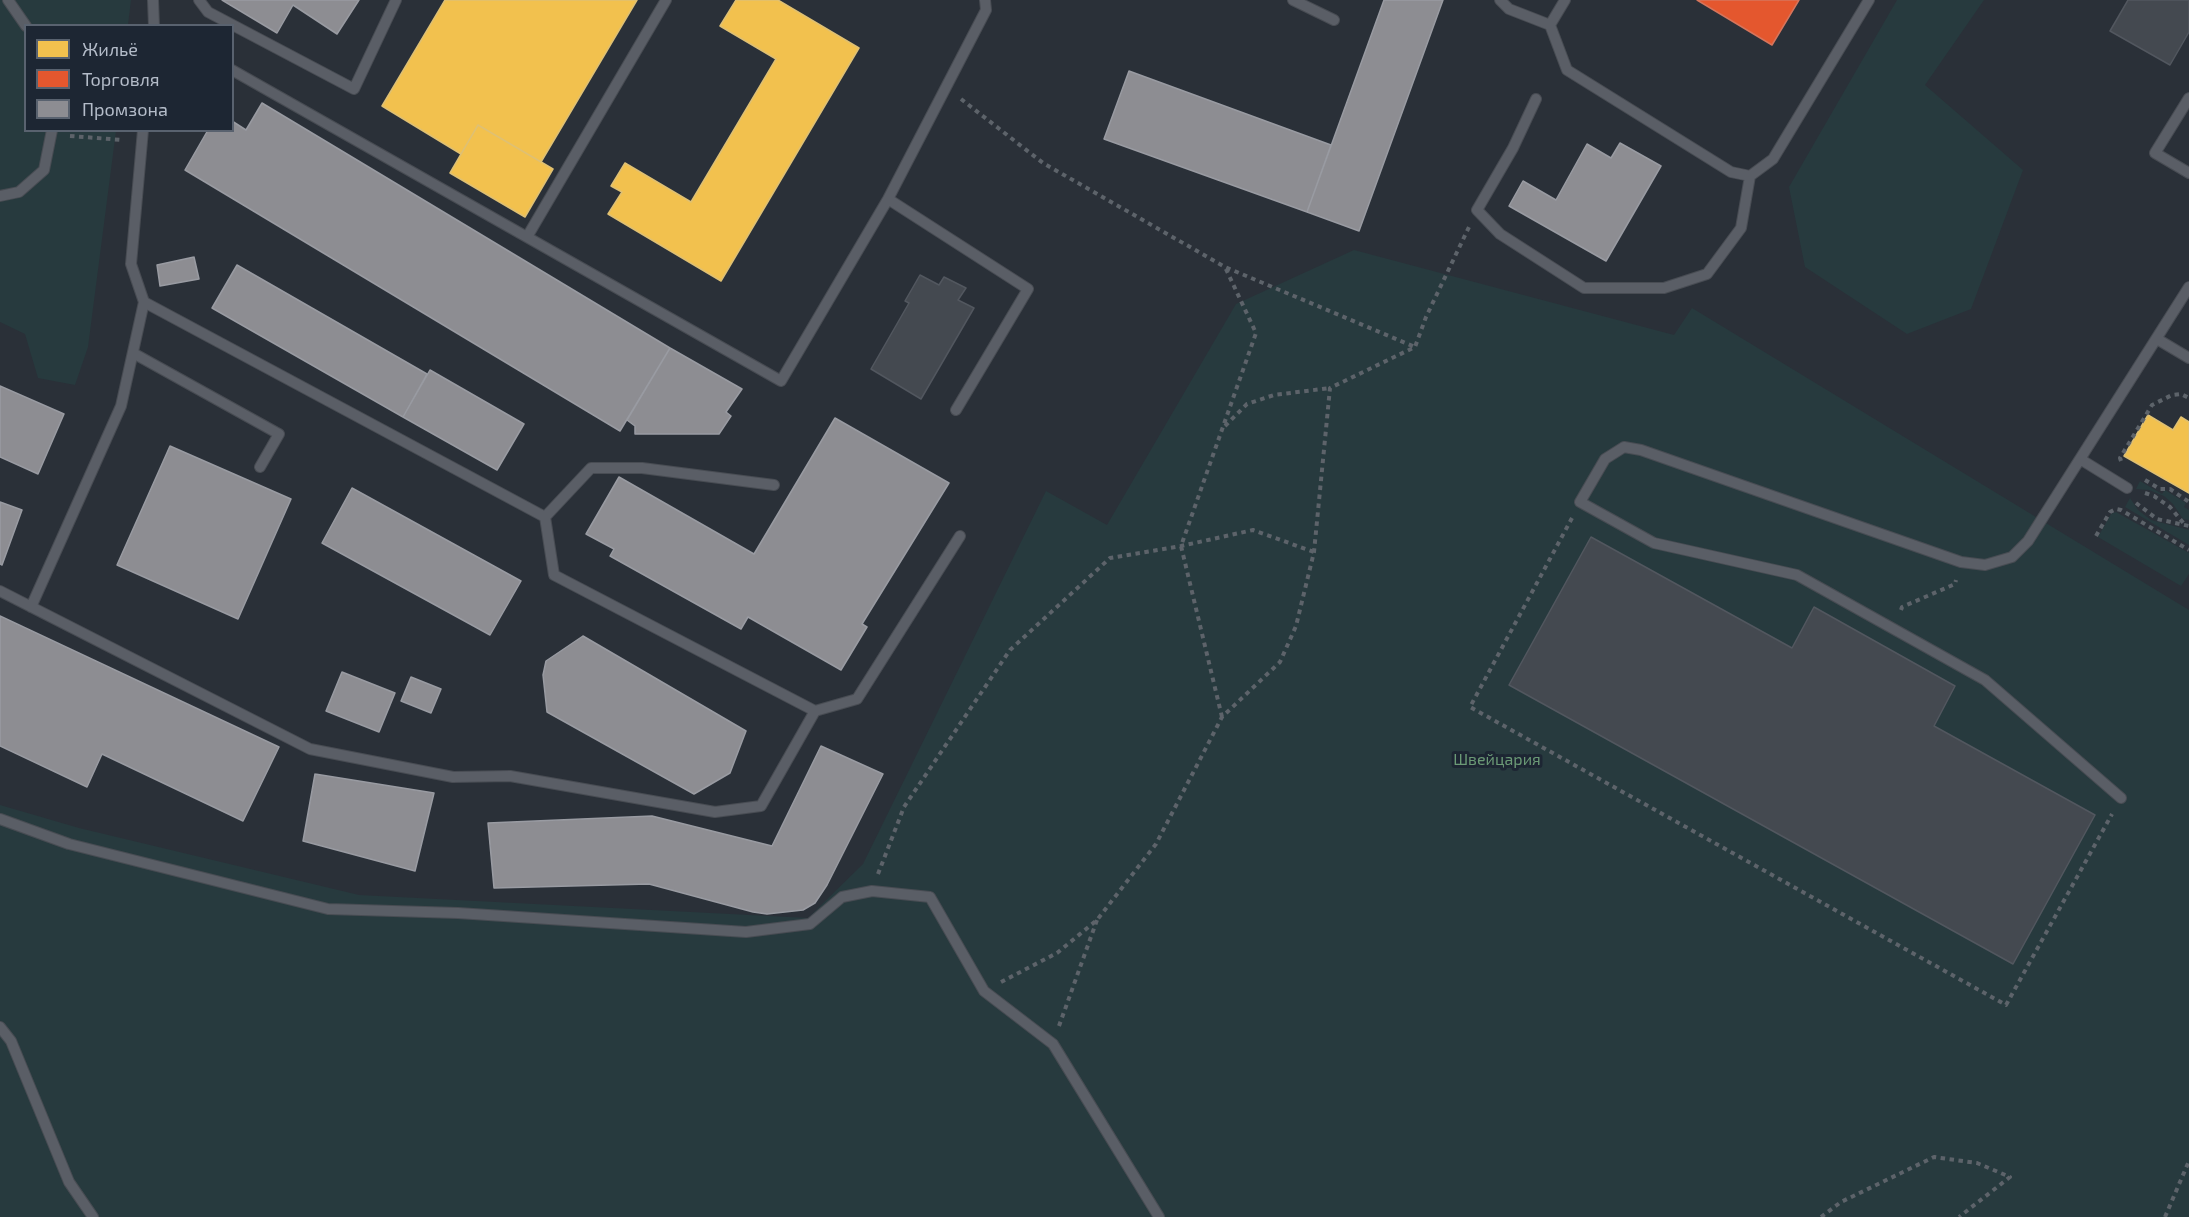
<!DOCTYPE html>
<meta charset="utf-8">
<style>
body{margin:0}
#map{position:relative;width:2189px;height:1217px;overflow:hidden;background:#2a3038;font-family:"Exo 2",sans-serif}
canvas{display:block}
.legend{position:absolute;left:24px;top:24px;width:210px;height:108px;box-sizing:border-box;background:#1d2633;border:2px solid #59626f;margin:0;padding:8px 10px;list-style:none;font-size:18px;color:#b4bcc9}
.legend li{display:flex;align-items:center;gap:12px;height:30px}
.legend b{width:30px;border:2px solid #59626f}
</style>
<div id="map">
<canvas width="2189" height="1217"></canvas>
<ul class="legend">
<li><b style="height:16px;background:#f2c14e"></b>Жильё</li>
<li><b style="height:16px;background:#e4572e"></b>Торговля</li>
<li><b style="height:16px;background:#8d8d92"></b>Промзона</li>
</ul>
</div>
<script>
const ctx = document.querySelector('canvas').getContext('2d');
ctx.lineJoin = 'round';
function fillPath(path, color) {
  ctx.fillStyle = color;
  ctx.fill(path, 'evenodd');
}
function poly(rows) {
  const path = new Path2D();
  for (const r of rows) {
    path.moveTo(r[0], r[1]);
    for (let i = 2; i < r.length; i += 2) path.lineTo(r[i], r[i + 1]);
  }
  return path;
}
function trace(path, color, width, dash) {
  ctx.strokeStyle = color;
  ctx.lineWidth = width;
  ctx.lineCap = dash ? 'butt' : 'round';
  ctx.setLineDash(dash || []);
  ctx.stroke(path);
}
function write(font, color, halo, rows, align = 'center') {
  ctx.font = font + ' "Exo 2",sans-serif';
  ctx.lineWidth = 6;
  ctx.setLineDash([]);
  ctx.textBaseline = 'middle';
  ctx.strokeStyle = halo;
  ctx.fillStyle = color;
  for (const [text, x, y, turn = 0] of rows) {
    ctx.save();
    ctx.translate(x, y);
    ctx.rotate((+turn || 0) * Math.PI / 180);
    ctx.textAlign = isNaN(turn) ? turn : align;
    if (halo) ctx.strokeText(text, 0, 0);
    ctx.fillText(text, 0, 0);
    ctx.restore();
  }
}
const green = poly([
 [0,0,131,0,128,25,26,26,26,130,116,131,88,347,75,385,38,378,25,334,0,322],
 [1897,0,1984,0,1925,85,2023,170,1971,309,1907,334,1805,267,1789,187],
 [1354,250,1674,335,1692,308,2189,610,2189,1217,0,1217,0,805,79,828,359,895,808,918,863,864,1046,491,1107,525,1236,304],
 [2140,481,2162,494,2165,490,2186,503,2184,507,2189,510,2189,520,2183,519,2173,504,2164,496,2149,490,2136,489],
 [2130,498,2138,510,2151,520,2189,530,2189,545,2125,507],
 [2116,512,2189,553,2189,574,2181,586,2098,537,2111,514]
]);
const homes = poly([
 [445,0,637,0,541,162,478,125,461,154,382,106,445,0],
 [736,0,778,0,859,48,721,281,608,214,622,192,611,186,625,163,691,202,776,59,720,26,736,0],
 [478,125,553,169,525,217,450,173,478,125],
 [2148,415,2173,430,2181,417,2189,422,2189,493,2124,456,2148,415]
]);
const shops = poly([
 [1697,0,1799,0,1772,45,1697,0]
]);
const industry = poly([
 [222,0,359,0,337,34,293,5,277,33,222,0],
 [1384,0,1443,0,1359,231,1307,212,1384,0],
 [1129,71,1331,145,1307,212,1104,139,1129,71],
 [262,103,670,348,620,431,185,170,208,130,232,130,232,121,246,130,262,103],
 [1620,143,1661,166,1606,261,1509,206,1523,181,1556,200,1587,144,1611,158,1620,143],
 [194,257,199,279,160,286,157,265,194,257],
 [237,265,427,374,403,417,212,308,237,265],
 [670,348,742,389,726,412,731,416,719,434,635,434,635,426,627,420,670,348],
 [430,370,524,424,497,470,403,417,430,370],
 [0,386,64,414,38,474,0,457,0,386],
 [835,418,949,483,862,624,867,627,841,670,748,617,741,629,610,556,614,549,586,534,619,477,754,554,835,418],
 [170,446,291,499,238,619,117,565,170,446],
 [352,488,521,581,490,635,322,543,352,488],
 [0,502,22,510,2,565,0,564,0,502],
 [0,616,279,747,243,821,102,754,87,787,0,746,0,616],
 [583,636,746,731,730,773,694,794,547,712,543,675,546,661,583,636],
 [342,672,395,693,379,732,326,711,342,672],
 [411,677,441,689,431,713,401,701,411,677],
 [821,746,883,774,827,885,815,903,803,910,767,914,753,912,649,884,494,888,488,823,652,816,772,846,821,746],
 [315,774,434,793,415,871,303,841,315,774]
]);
const building = poly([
 [2128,0,2189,0,2189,32,2170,65,2110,31,2128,0],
 [920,275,939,285,944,277,966,288,958,300,974,308,921,399,871,369,909,303,905,301,920,275],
 [1591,537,1792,648,1814,607,1955,686,1934,726,2095,815,2013,964,1509,685,1591,537]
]);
const path = poly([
 [961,99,1043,163,1225,267,1415,347],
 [70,136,123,140],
 [1225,426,1247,404,1274,395,1330,388],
 [2121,461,2120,458,2152,405,2172,395,2181,394,2189,398],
 [2145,480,2160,489,2170,489,2189,502],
 [2145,493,2154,496,2170,507,2185,525],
 [2136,503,2157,519,2189,526],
 [1572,518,1470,707,2006,1005,2112,814],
 [2096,536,2110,512,2116,509,2121,510,2189,550],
 [1901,610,1902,607,1955,584,1956,580],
 [1222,717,1181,546,1256,333,1225,267],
 [878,874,904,807,1010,650,1110,558,1181,546,1253,530,1314,552],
 [1001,982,1057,953,1097,920,1156,844,1222,717,1280,662,1296,626,1314,552,1330,388,1415,347,1426,317,1469,227],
 [1059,1026,1097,920],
 [1821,1217,1841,1202,1934,1157,1977,1163,2010,1177,1959,1217],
 [2165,1217,2189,1161]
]);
const lane = poly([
 [8,0,26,26],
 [153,0,154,26],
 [199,0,208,12,354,89,396,0],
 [1293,0,1334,20],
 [1500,0,1509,9,1550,25],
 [1565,0,1550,25,1567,70,1731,172,1750,176,1773,159,1869,0],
 [232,70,781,381,888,199,986,10,985,0],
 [2189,98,2155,153,2189,173],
 [1536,99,1513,148,1477,210,1500,234,1584,288,1664,288,1707,274,1741,228,1750,176],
 [143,130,131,264,144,302,545,517,591,468,642,468,774,485],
 [0,196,19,192,44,170,52,130],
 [888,199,1028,289,956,410],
 [527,237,666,0],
 [2157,339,2189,358],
 [133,353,279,434,260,467],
 [2080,459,2127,488],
 [545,517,554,575,815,711,857,699,960,536],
 [0,591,310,749,453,777,510,776,715,812,761,806,815,711],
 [31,607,121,406,144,302],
 [2121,798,1985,680,1797,575,1654,543,1580,502,1605,459,1624,447,1641,450,1961,562,1985,565,2012,557,2028,541,2189,287],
 [0,819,69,844,328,909,458,913,746,932,810,924,842,897,872,891,930,897,984,991,1053,1044,1159,1217],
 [0,1027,11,1041,69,1182,93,1217]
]);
const parkNames = [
 ["Швейцария",1497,760]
];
fillPath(green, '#273a3e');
fillPath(homes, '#f2c14e');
trace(homes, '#dfc073', 1.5);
fillPath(shops, '#e4572e');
trace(shops, '#d6755c', 1.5);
fillPath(industry, '#8d8d92');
trace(industry, '#999ba2', 1.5);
fillPath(building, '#444950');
trace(building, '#52575f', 1.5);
trace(lane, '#484c53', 12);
trace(path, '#5d636a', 4, [4.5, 4.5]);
trace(lane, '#5a5e66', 10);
write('16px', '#6b9a76', '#1d2633', parkNames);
</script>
